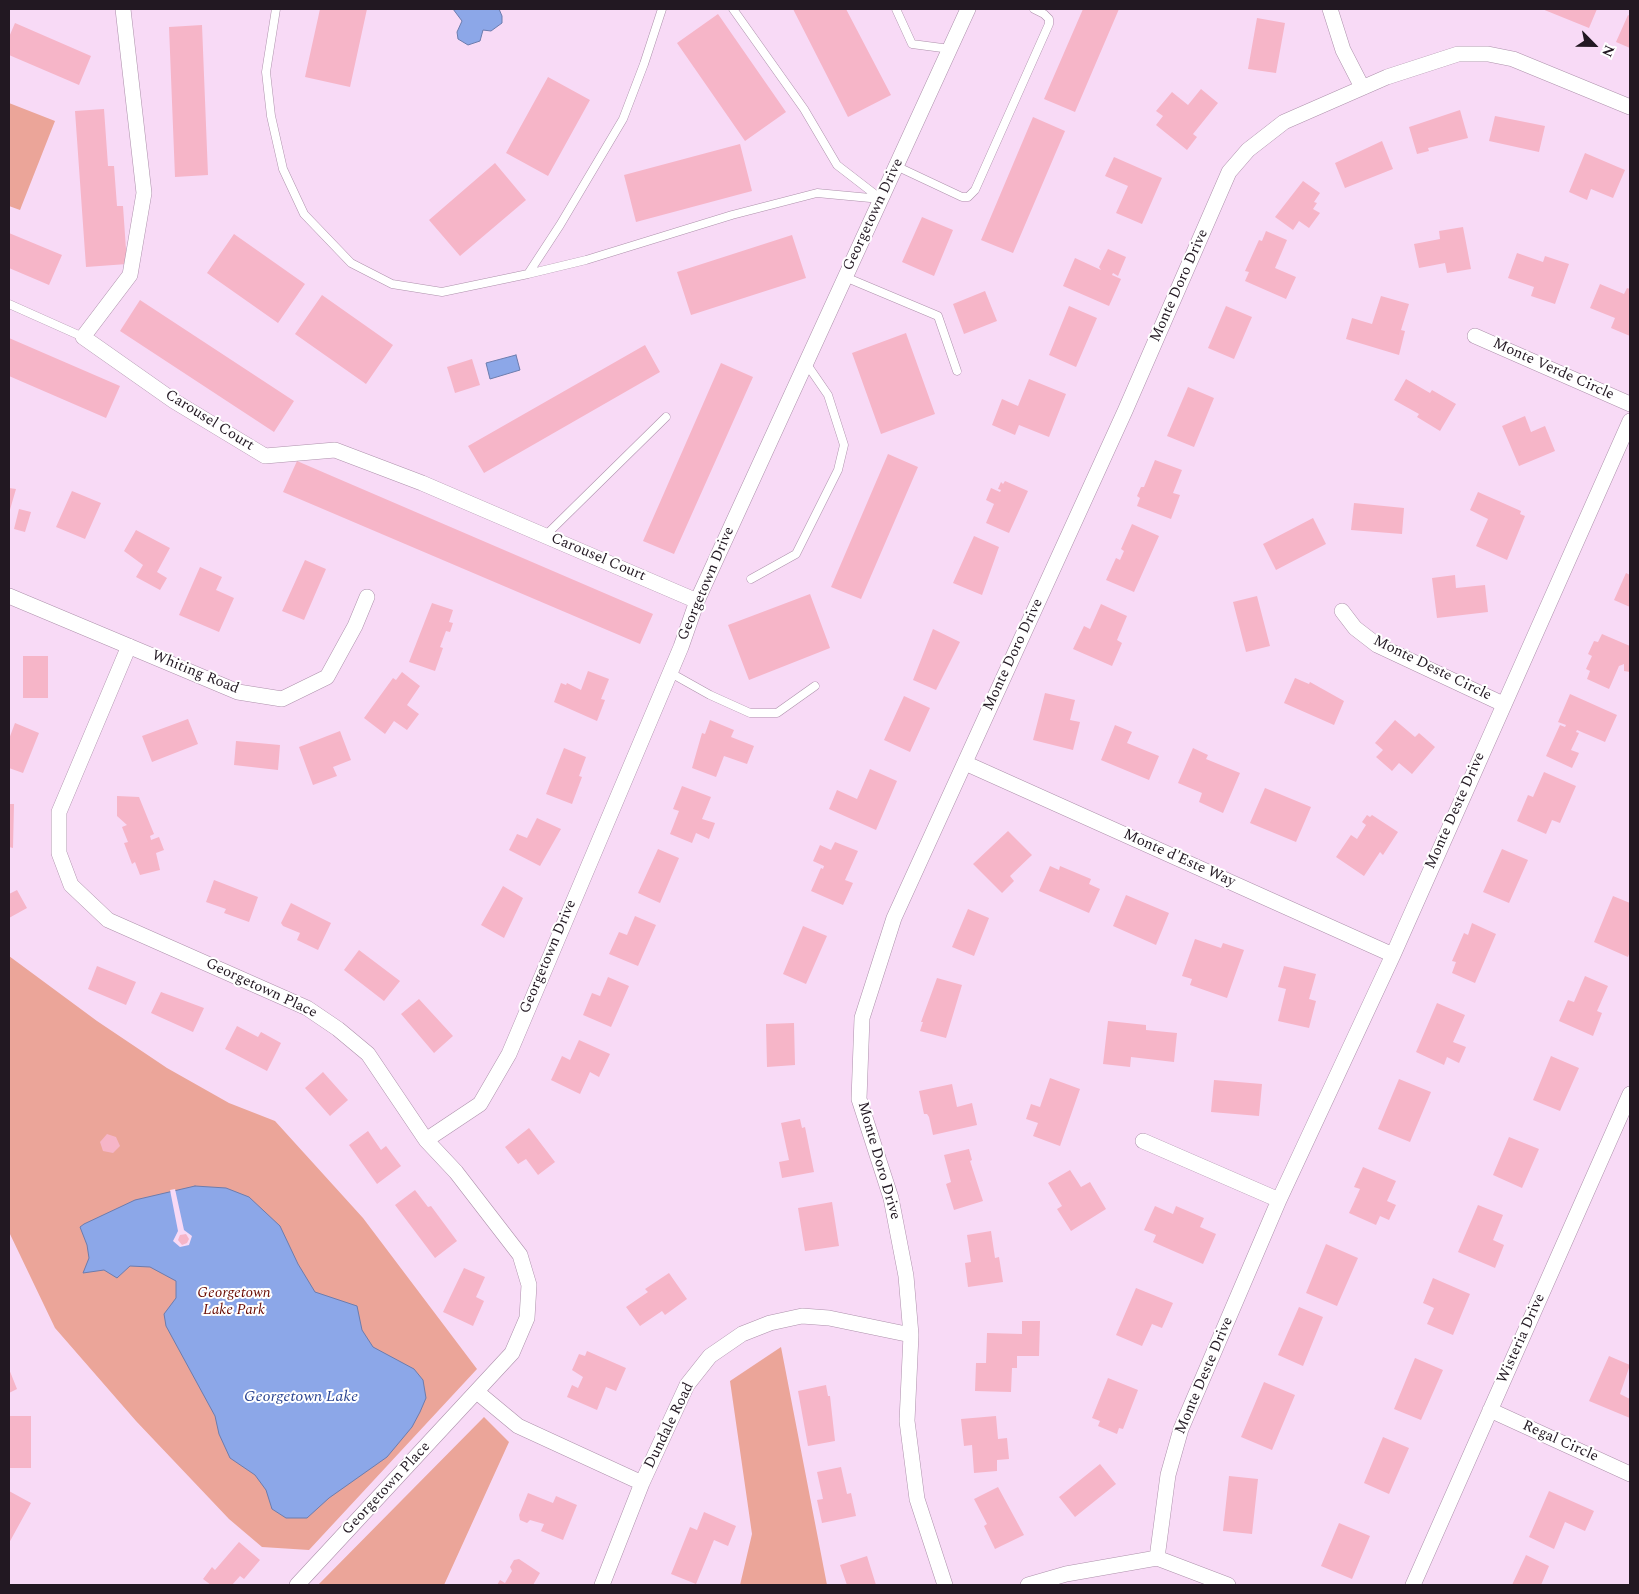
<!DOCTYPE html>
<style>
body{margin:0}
#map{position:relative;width:1639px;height:1594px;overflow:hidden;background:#f8daf6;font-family:Spectral,serif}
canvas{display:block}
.frame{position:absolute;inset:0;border:10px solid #221822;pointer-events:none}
.north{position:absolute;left:1569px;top:20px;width:50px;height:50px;-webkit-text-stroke:4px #fff;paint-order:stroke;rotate:113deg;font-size:14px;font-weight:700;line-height:20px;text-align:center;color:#221822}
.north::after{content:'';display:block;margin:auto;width:18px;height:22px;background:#221822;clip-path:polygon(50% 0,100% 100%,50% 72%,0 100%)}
</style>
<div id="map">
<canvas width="1639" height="1594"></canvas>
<div class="frame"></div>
<div class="north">N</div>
</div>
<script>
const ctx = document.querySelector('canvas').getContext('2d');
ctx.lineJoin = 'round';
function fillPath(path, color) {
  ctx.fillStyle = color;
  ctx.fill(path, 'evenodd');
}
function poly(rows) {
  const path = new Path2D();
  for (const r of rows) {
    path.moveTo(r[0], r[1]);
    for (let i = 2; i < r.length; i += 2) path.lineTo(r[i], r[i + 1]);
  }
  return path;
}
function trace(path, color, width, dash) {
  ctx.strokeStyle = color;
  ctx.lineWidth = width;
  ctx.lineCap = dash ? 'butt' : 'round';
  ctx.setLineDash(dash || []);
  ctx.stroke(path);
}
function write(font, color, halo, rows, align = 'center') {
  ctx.font = font + ' Spectral,serif';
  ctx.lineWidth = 4;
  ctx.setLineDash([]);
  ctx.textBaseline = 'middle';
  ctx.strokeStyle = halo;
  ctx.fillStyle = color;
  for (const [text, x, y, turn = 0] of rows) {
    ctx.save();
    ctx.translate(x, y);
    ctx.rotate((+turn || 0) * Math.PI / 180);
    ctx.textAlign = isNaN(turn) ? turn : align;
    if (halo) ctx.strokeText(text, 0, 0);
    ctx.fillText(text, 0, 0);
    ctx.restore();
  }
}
const green = poly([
 [9,103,55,121,20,210,9,206],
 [9,956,97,1021,167,1068,229,1103,275,1121,363,1218,477,1369,309,1550,262,1547,229,1519,136,1421,55,1328,9,1232],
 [781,1347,827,1585,740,1585,752,1534,730,1381],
 [484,1417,509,1442,444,1585,318,1585]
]);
const water = poly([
 [453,9,499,9,502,16,502,23,491,31,483,30,480,41,468,45,458,39,457,32,462,21,453,9],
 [516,355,520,370,490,379,486,363,516,355],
 [195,1186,226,1188,249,1197,280,1226,298,1264,315,1292,357,1306,362,1330,373,1347,414,1369,423,1380,426,1398,420,1412,412,1427,387,1457,329,1498,307,1518,286,1518,272,1509,266,1490,255,1475,230,1458,219,1434,215,1416,166,1326,164,1314,176,1298,176,1281,150,1267,130,1266,117,1278,104,1270,83,1273,89,1258,87,1245,80,1227,84,1224,135,1200,195,1186]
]);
const pier = poly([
 [175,1189,184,1230,192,1236,189,1245,180,1247,173,1241,178,1231,170,1190]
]);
const building = poly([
 [320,9,367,9,350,87,305,77],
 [793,9,846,9,891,95,848,117],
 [1083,9,1119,9,1075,112,1044,99],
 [1542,9,1597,9,1589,28],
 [718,14,786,112,745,141,677,43],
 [1628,15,1630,16,1630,48,1616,42],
 [1257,18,1285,23,1276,73,1248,69],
 [15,23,91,56,79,85,9,55,9,37],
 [202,25,208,175,175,177,169,27],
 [548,77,590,100,548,176,506,153],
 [1201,89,1218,103,1193,134,1197,137,1187,150,1156,125,1163,116,1156,111,1172,92,1188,105],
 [104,109,108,166,114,166,117,206,123,206,127,264,86,267,75,111],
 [1460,110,1468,138,1428,148,1429,151,1417,154,1409,127],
 [1495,116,1545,126,1539,152,1489,141],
 [1033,117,1065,131,1013,253,981,240],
 [1382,141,1393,169,1345,188,1335,163],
 [740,144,752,191,636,222,624,175],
 [1585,153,1625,170,1613,198,1591,189,1587,200,1569,192],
 [1114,157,1162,178,1142,224,1116,213,1128,186,1105,176],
 [495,163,526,200,460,256,429,220],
 [1303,181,1320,193,1314,202,1317,203,1313,209,1320,213,1309,228,1299,221,1293,230,1275,217],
 [922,217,953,230,934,276,902,262],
 [1463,227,1471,269,1447,273,1445,263,1419,268,1414,244,1440,239,1439,231],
 [1266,231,1287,240,1275,268,1296,277,1286,299,1245,281,1249,272,1245,271,1259,240,1262,241],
 [9,233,62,255,49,285,9,268],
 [234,234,305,284,278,323,207,273],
 [792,235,806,278,691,315,677,272],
 [1108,249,1126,257,1118,276,1113,273,1112,275,1121,279,1109,306,1063,286,1075,258,1101,270,1099,267],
 [1517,253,1543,262,1545,256,1569,264,1555,304,1531,296,1534,287,1508,278],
 [1600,284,1624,294,1627,288,1630,289,1630,336,1611,328,1615,318,1590,308],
 [985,291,997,321,964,334,953,304],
 [322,295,393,345,366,384,295,334],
 [1381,296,1409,304,1401,330,1405,331,1399,355,1346,339,1352,318,1372,324],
 [140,300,294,401,274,432,120,331],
 [1069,306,1097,318,1076,367,1049,355],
 [1226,306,1252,317,1234,359,1208,348],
 [906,333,935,414,881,434,852,353],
 [9,338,120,386,106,418,9,376],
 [645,345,660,372,484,473,468,446],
 [472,359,480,385,455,393,447,367],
 [721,363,753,377,674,554,643,541],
 [1029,379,1066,394,1049,437,1019,425,1015,435,992,425,1002,399,1018,406],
 [1406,379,1430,393,1432,390,1456,404,1440,431,1417,417,1419,414,1394,400],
 [1188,387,1214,398,1194,447,1167,436],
 [1525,416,1531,432,1545,426,1555,451,1519,466,1502,426],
 [888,454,918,467,861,599,831,587],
 [1155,460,1182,470,1173,493,1180,495,1171,519,1137,506,1140,498,1137,496,1141,487,1144,487],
 [297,461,653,614,640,644,283,492],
 [1005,481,1028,491,1009,533,986,523,994,504,986,500,991,488,1000,492,1001,490,998,489,1001,482,1003,484],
 [9,488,16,489,9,513],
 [72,491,101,503,85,539,56,527],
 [1478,492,1521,511,1520,514,1525,516,1507,560,1476,546,1488,519,1470,510],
 [1354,503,1404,508,1402,534,1351,530],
 [19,509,31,512,25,532,14,529],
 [1313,518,1326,544,1276,570,1263,544],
 [1132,524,1159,536,1134,592,1106,580,1116,558,1120,560,1124,551,1121,549],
 [136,530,170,548,157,572,167,578,160,590,136,577,143,565,124,551],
 [974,536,999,547,982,595,953,583],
 [305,560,326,569,304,620,282,611],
 [200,567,222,577,216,590,234,598,219,632,179,615],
 [1626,573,1630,575,1630,607,1614,600],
 [1455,575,1456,588,1485,585,1488,612,1437,618,1432,578],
 [810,594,830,648,749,680,728,625],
 [1257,596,1270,646,1246,652,1233,602],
 [432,603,453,610,449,622,453,623,450,632,446,631,440,647,443,648,435,671,409,662],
 [1101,604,1127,616,1117,640,1122,643,1112,666,1073,649,1084,626,1090,629],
 [933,629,960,642,936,690,913,680],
 [1602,634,1630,646,1630,672,1624,671,1624,664,1619,666,1609,689,1587,679,1590,671,1586,669,1592,656,1588,654,1594,641,1598,642],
 [23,656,48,656,48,698,23,698],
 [588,671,609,679,601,699,605,700,597,721,554,702,561,683,566,685,567,683,581,690],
 [402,672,420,686,407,705,419,714,407,730,394,721,385,734,364,718,393,678,396,680],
 [1295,678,1309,684,1310,682,1344,701,1334,725,1284,703],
 [1045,693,1075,700,1070,720,1080,722,1073,750,1033,740],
 [1570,694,1617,715,1605,742,1577,730,1576,732,1579,733,1571,750,1579,753,1572,768,1546,756,1560,725,1565,727,1566,725,1558,722],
 [904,696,930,708,910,752,884,740],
 [188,719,198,744,152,762,142,736],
 [710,720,734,730,731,737,754,746,747,764,724,756,716,777,692,768,702,733,705,734],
 [1395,720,1415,737,1419,733,1435,747,1412,774,1399,763,1392,771,1376,757,1383,750,1375,743],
 [15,723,39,733,23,773,9,768,9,739],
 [1115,725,1132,732,1127,743,1159,756,1149,780,1101,760],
 [340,731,351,760,333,767,337,776,313,785,299,747],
 [236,741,280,745,278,770,234,765],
 [564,748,586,757,579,776,582,777,572,804,546,794],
 [1193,748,1208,755,1206,759,1240,773,1223,813,1199,802,1202,793,1178,783],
 [870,769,897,781,876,830,829,809,837,790,857,799],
 [1544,772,1576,786,1560,823,1552,820,1546,834,1517,821,1528,795,1533,797],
 [682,786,711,797,702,819,715,823,709,839,696,833,692,843,670,834,679,811,673,809],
 [1265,788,1311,807,1296,842,1250,823],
 [117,796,139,797,154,834,150,836,151,840,159,837,164,850,156,853,160,870,140,875,135,862,132,864,124,843,128,842,122,827,127,825,117,816],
 [9,804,14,804,13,848,9,847],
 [1367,815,1370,817,1372,815,1398,832,1383,855,1380,852,1364,876,1336,857,1351,835,1357,839,1366,825,1362,822],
 [537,818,561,829,540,866,509,850,517,834,527,838],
 [1008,831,1032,855,1010,876,1014,881,1002,893,973,864],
 [835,842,858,851,845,880,853,883,843,905,811,891,821,868,823,869,824,866,813,861,820,845,831,850],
 [658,849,679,858,660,903,638,893],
 [1502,849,1528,860,1509,903,1483,892],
 [1050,866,1059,870,1060,866,1091,879,1089,884,1100,889,1089,913,1039,891],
 [214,880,258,897,249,922,224,913,226,909,206,902],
 [503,886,523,898,504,938,481,925],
 [17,890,27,908,9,918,9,894],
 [1126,895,1169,913,1156,945,1113,926],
 [1613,896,1630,903,1630,951,1628,957,1594,942],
 [291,903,331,923,318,950,297,940,300,933,283,926,281,923],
 [968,909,989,918,974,956,952,947],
 [635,916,656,925,638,966,609,954,619,932,627,935],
 [1472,923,1496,934,1475,983,1452,973,1456,962,1452,961,1464,933,1468,935],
 [803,926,827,936,806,984,783,974],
 [1195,939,1221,948,1223,943,1244,950,1227,998,1190,985,1192,979,1182,976],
 [359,950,400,981,384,1001,344,970],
 [97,966,136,982,126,1005,88,989],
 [1284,966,1316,974,1309,999,1316,1001,1309,1028,1278,1021,1286,989,1278,987],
 [1585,976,1608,986,1597,1011,1602,1013,1593,1036,1559,1021,1568,1000,1574,1002],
 [608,977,629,986,611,1027,583,1015,592,993,600,996],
 [937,978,962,985,946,1038,920,1031,923,1022,921,1022],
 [161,992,204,1008,193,1032,151,1013],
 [419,999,453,1036,434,1053,401,1014],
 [1437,1003,1465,1015,1453,1042,1466,1047,1459,1063,1447,1057,1444,1065,1416,1052],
 [1108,1021,1146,1025,1146,1030,1177,1033,1174,1062,1131,1057,1130,1067,1103,1064],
 [794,1023,795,1065,767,1067,766,1024],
 [237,1026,258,1037,261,1032,281,1043,267,1071,225,1049],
 [579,1040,610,1054,599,1077,590,1072,580,1094,551,1080,562,1056,570,1060],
 [1551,1056,1579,1068,1560,1111,1533,1100],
 [323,1072,348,1100,330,1116,305,1088],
 [1050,1078,1080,1089,1060,1146,1033,1136,1038,1123,1026,1119,1031,1104,1040,1107],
 [1399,1079,1431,1092,1410,1142,1378,1129],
 [1214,1080,1262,1084,1259,1116,1211,1112],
 [952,1084,957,1107,972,1103,977,1125,933,1135,929,1117,927,1114,924,1114,919,1091],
 [800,1119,802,1128,805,1127,814,1172,782,1178,779,1162,789,1160,781,1123],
 [529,1128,555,1162,538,1175,526,1159,518,1164,505,1147],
 [368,1131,381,1150,386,1146,401,1166,377,1184,349,1145],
 [107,1134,116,1137,120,1146,113,1153,103,1151,100,1142],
 [1509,1137,1539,1149,1522,1188,1493,1175],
 [969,1149,972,1160,970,1161,983,1201,954,1210,946,1184,951,1182,944,1155],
 [1363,1167,1396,1181,1387,1201,1396,1205,1389,1220,1380,1216,1376,1225,1349,1213,1360,1189,1354,1187],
 [1070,1170,1081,1187,1090,1182,1106,1209,1071,1231,1057,1209,1062,1206,1048,1183],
 [415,1190,428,1207,431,1206,457,1241,435,1258,395,1205],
 [832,1202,839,1246,805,1251,798,1208],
 [1478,1205,1503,1215,1493,1240,1504,1245,1495,1268,1458,1252],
 [1155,1206,1173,1214,1176,1206,1204,1218,1200,1227,1216,1234,1203,1264,1153,1242,1156,1235,1144,1230],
 [991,1231,995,1258,999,1257,1003,1282,968,1287,965,1263,971,1262,967,1235],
 [186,1234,189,1239,187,1243,182,1245,178,1240,180,1235],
 [1326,1244,1358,1258,1337,1306,1306,1293],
 [464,1268,485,1277,476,1297,484,1301,473,1326,443,1312],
 [669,1273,687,1299,665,1315,662,1311,640,1326,626,1307,648,1292,645,1289],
 [1433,1278,1470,1294,1453,1335,1427,1324,1434,1308,1423,1303],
 [1136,1288,1173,1303,1162,1328,1152,1324,1142,1346,1116,1335],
 [1299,1307,1323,1317,1303,1366,1278,1355],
 [1022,1321,1040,1321,1039,1356,1017,1356,1017,1368,1012,1368,1011,1392,975,1391,976,1363,986,1363,987,1333,1022,1334],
 [587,1351,626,1368,616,1391,606,1387,597,1410,567,1397,572,1385,578,1388,583,1377,572,1370,579,1354,585,1356],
 [1609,1356,1630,1365,1620,1394,1630,1399,1630,1418,1589,1401],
 [1415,1358,1443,1370,1421,1420,1394,1409],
 [9,1369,17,1389,9,1393],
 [1108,1378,1138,1390,1123,1429,1119,1428,1117,1434,1098,1426,1100,1421,1092,1418],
 [1264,1382,1295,1395,1272,1450,1241,1437],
 [826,1385,828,1396,830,1396,835,1441,808,1446,798,1391],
 [9,1416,31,1416,31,1468,9,1468],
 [996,1416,998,1439,1007,1438,1009,1459,997,1460,997,1471,974,1473,972,1445,964,1446,961,1419],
 [1383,1437,1409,1448,1389,1494,1364,1483],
 [1100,1464,1116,1484,1075,1517,1059,1497],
 [841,1467,847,1494,851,1493,856,1516,822,1523,817,1500,823,1499,817,1472],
 [1229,1476,1258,1479,1252,1534,1223,1531],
 [998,1487,1024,1535,995,1549,984,1526,987,1524,974,1499],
 [9,1491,31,1503,9,1543],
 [1549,1491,1594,1511,1585,1531,1565,1522,1554,1549,1529,1537],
 [528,1493,553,1503,556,1496,577,1505,563,1540,541,1531,544,1524,530,1520,527,1523,520,1520,519,1515],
 [704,1512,736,1526,728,1546,714,1540,696,1584,671,1574,690,1527,697,1530],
 [1339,1523,1370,1536,1352,1579,1321,1566],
 [239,1542,260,1560,244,1579,240,1576,232,1585,211,1585,203,1579,212,1567,215,1570],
 [1526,1555,1549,1566,1541,1585,1512,1585],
 [867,1556,876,1585,847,1585,840,1565],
 [519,1559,540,1573,533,1585,497,1585,500,1580,505,1583,512,1571,510,1567,514,1560]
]);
const lane = poly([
 [276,9,266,72,271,116,283,169,304,214,351,263,392,284,442,292,528,274,560,225,623,119,644,64,662,9],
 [733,9,804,109,837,165,881,199],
 [896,9,912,44,950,49],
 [896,166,962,197,968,197,975,190,1049,24,1049,19,1044,14,1034,9],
 [528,274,586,260,732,215,817,193,881,199],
 [845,277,938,316,957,371],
 [9,304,83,337],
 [545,536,666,417],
 [751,579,796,554,838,470,844,445,828,395,806,363],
 [669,672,710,695,750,713,777,713,815,686]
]);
const street = poly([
 [123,9,144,193,130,275,83,337,174,401,265,456,335,450,422,483,697,601],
 [1330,9,1343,50,1362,87],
 [1475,336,1630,404],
 [9,596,238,692,282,699,327,677,355,626,367,597],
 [1342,611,1355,628,1377,645,1503,704],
 [129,646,59,812,59,853,71,885,108,920,307,1008,338,1029,368,1054,426,1140,456,1172,520,1255,529,1285,527,1318,512,1353,297,1585],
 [965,763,1393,955],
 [426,1140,480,1104,509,1054,681,647,697,601,968,9],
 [1143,1141,1279,1200],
 [477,1392,518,1426,642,1483],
 [1490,1410,1630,1474],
 [1157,1558,1168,1475,1181,1429,1279,1200,1393,955,1630,421],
 [602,1585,642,1483,687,1385,710,1356,742,1334,770,1323,802,1316,829,1318,911,1335],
 [945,1585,917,1499,907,1421,911,1335,906,1276,891,1198,859,1099,862,1018,894,918,1125,411,1229,172,1248,150,1284,122,1387,77,1458,54,1488,54,1513,59,1630,107],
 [1028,1585,1066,1574,1157,1558,1228,1585],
 [1413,1585,1630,1094]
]);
const streetNames = [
 ["Georgetown Drive",874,215,-65],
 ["Monte Doro Drive",1180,286,-66],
 ["Monte Verde Circle",1553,370,24],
 ["Carousel Court",209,421,32],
 ["Carousel Court",598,558,23],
 ["Georgetown Drive",707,584,-67],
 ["Monte Doro Drive",1014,655,-65],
 ["Monte Deste Circle",1432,669,26],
 ["Whiting Road",195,673,22],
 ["Monte Deste Drive",1456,811,-66],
 ["Monte d'Este Way",1179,859,24],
 ["Georgetown Drive",549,957,-67],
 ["Georgetown Place",261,989,25],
 ["Monte Doro Drive",878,1161,74],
 ["Wisteria Drive",1522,1339,-66],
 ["Monte Deste Drive",1205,1376,-67],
 ["Dundale Road",670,1426,-64],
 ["Regal Circle",1560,1442,24],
 ["Georgetown Place",387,1489,-47]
];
const parkNames = [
 ["Georgetown",234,1294],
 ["Lake Park",234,1311]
];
const waterNames = [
 ["Georgetown Lake",301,1398]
];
fillPath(green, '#eba599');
fillPath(water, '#8ca7e8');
trace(water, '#6c7cad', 1);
fillPath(pier, '#f8daf6');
fillPath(building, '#f6b5c8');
trace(lane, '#ad91ab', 9);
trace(street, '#ad91ab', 16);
trace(lane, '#fff', 8);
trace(street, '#fff', 15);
write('15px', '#221822', '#fff', streetNames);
write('italic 15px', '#6b0c03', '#fff', parkNames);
write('italic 16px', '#2b4591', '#fff', waterNames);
</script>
